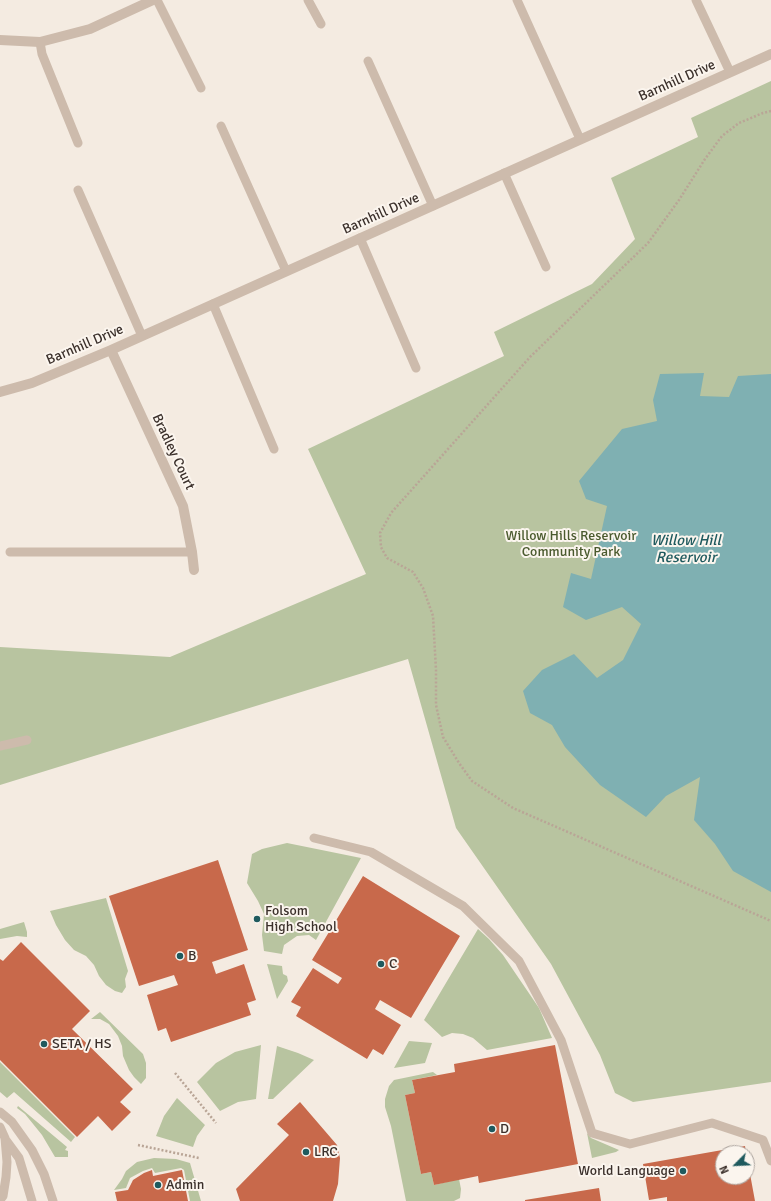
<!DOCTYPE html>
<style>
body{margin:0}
#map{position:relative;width:771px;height:1201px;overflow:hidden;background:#f4ebe1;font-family:Signika,sans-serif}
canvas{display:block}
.north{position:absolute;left:715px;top:1145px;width:40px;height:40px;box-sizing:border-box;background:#fbf5ee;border:1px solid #aea6a0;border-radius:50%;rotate:246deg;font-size:11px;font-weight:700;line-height:16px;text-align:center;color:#3b302b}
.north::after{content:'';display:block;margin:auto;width:14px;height:18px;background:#1f5a5e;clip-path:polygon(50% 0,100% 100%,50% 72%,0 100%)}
</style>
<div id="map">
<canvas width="771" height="1201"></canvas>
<div class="north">N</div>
</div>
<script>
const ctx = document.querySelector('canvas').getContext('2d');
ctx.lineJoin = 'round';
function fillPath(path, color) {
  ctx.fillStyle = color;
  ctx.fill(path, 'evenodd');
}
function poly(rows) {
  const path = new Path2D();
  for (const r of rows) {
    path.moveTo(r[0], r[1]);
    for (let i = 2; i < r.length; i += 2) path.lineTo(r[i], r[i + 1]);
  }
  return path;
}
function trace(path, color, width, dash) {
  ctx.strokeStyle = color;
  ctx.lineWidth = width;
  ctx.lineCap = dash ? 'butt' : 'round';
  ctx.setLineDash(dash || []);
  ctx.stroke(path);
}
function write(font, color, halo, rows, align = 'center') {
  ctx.font = font + ' Signika,sans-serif';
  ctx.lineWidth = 4;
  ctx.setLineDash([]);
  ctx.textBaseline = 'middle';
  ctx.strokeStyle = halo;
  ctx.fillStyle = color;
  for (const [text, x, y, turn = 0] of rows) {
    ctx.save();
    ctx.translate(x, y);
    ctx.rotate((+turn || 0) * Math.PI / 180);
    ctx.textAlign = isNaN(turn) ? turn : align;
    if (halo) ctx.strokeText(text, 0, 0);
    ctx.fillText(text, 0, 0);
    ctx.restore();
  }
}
const green = poly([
 [771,81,771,1082,633,1102,615,1093,600,1055,551,964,456,828,408,659,0,785,0,647,170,657,366,574,308,449,504,356,494,332,592,284,635,239,611,178,698,137,691,118],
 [287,843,361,858,316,940,309,935,297,936,284,945,282,954,264,951,262,935,264,914,258,901,247,883,252,854,262,849],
 [106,898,128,971,125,979,126,987,122,993,115,991,106,985,99,976,94,965,86,956,74,950,65,940,56,925,50,911],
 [24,922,27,932,27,937,17,936,0,939,0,929],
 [478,929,489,939,503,955,539,1008,552,1038,487,1050,473,1038,463,1034,452,1033,442,1037,424,1020],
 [267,964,282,966,283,974,287,976,288,981,277,999],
 [100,1012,143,1054,146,1063,146,1078,141,1084,134,1077,129,1070,123,1056,122,1046,118,1036,109,1024,100,1019,91,1019],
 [409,1041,432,1043,425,1063,394,1068],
 [261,1045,256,1099,238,1102,220,1111,197,1082,216,1063,235,1052],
 [277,1046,298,1053,314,1060,273,1099,268,1099],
 [0,1062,75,1137,71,1142,14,1092,7,1098,0,1092],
 [433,1072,437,1075,412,1080,415,1093,405,1095,421,1174,431,1172,434,1185,459,1179,461,1189,460,1198,454,1201,406,1201,391,1126,385,1107,385,1099,389,1086,394,1080],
 [177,1098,205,1125,197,1136,193,1147,156,1136,164,1116],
 [18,1106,67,1147,65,1150,68,1151,68,1157,55,1157,42,1135,25,1114,17,1108],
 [587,1133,591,1138,619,1150,616,1152,592,1158],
 [154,1158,176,1159,190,1163,201,1201,190,1201,184,1170,181,1168,155,1173,152,1168,143,1171,130,1178,126,1188,114,1190,122,1179,126,1171,137,1162]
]);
const water = poly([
 [704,373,700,396,729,397,738,376,771,374,771,892,733,871,715,844,694,820,700,777,666,796,646,817,600,785,565,747,552,725,530,713,523,691,542,670,574,654,597,678,623,660,641,624,622,607,586,620,563,607,571,573,591,579,607,506,586,499,579,481,622,429,657,421,653,400,660,374]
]);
const building = poly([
 [218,860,248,950,212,962,216,974,244,964,256,1000,247,1003,251,1015,171,1042,166,1028,158,1031,147,995,178,985,174,975,139,986,109,896],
 [363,876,460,936,411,1018,380,1000,375,1009,401,1025,383,1055,373,1049,367,1059,296,1016,301,1007,291,1002,313,968,338,984,342,978,312,960],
 [21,942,90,1011,72,1029,133,1089,120,1102,131,1112,112,1131,98,1116,77,1137,0,1060,0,959,3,961],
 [555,1045,578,1164,479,1183,478,1176,434,1185,431,1172,421,1174,405,1095,415,1093,412,1080,455,1072,454,1064],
 [300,1102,337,1145,340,1158,338,1184,333,1201,240,1201,236,1189,289,1135,277,1124],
 [745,1146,746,1153,723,1153,723,1177,747,1177,748,1163,755,1201,667,1201,667,1197,649,1200,643,1164],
 [152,1170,153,1176,182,1170,188,1201,117,1201,115,1192,128,1190,133,1180,144,1173],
 [599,1188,601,1201,525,1201,525,1200]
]);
const path = poly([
 [771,111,763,113,739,123,722,136,705,159,679,200,648,243,530,357,391,513,380,533,381,547,387,558,413,572,423,588,433,616,436,670,436,705,443,737,459,763,472,781,513,808,771,921],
 [175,1073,216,1123],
 [138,1145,199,1158]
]);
const lane = poly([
 [157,0,201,88],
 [308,0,321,24],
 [517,0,580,139],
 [696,0,730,72],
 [40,42,42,54,78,143],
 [368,61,433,206],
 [221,126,286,271],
 [504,173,546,267],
 [78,190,142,336],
 [360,238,416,368],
 [213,304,274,449],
 [10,552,192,552],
 [0,746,27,740],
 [314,838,371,852,463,906,519,961,561,1040,592,1133,630,1144,712,1123,763,1140,771,1161],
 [0,1112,12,1122,32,1150,44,1174,53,1201],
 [0,1127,5,1138,7,1162,6,1177,3,1196,0,1200],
 [5,1139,19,1158,32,1201]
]);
const street = poly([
 [0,40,40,42,90,29,153,0],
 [111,350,183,506,192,552,194,570],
 [0,392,32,383,111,350,771,54]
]);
const markers = [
 [257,919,4,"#1f5a5e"],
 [180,956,4,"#1f5a5e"],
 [381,964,4,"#1f5a5e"],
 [44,1044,4,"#1f5a5e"],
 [492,1129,4,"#1f5a5e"],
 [306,1152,4,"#1f5a5e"],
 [683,1171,4,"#1f5a5e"],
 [158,1185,4,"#1f5a5e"]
];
const streetNames = [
 ["Barnhill Drive",677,81,-24],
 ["Barnhill Drive",381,214,-24],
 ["Barnhill Drive",85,345,-23],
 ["Bradley Court",173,452,65]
];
const parkNames = [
 ["Willow Hills Reservoir",571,536],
 ["Community Park",571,552]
];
const poiNames = [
 ["Folsom",265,911],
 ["High School",265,927],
 ["B",188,956],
 ["C",389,964],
 ["SETA / HS",52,1044],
 ["D",500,1129],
 ["LRC",314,1152],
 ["World Language",675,1171,"right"],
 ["Admin",166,1185]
];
const waterNames = [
 ["Willow Hill",686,541],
 ["Reservoir",686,558]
];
fillPath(green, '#b8c4a0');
fillPath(water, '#7fb0b2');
fillPath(building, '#c8694b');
trace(path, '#b9a596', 2.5, [2, 2]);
trace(lane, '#cdbbac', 9);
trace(street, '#cdbbac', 10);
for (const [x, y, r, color] of markers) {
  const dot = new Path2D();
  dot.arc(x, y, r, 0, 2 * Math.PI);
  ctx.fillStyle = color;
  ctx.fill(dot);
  trace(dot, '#fbf5ee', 1.5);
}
write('14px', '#3b302b', '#fbf5ee', streetNames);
write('14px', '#4a5a2e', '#fbf5ee', parkNames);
write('14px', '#3b302b', '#fbf5ee', poiNames, 'left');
write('italic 15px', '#1f5a5e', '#fbf5ee', waterNames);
</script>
